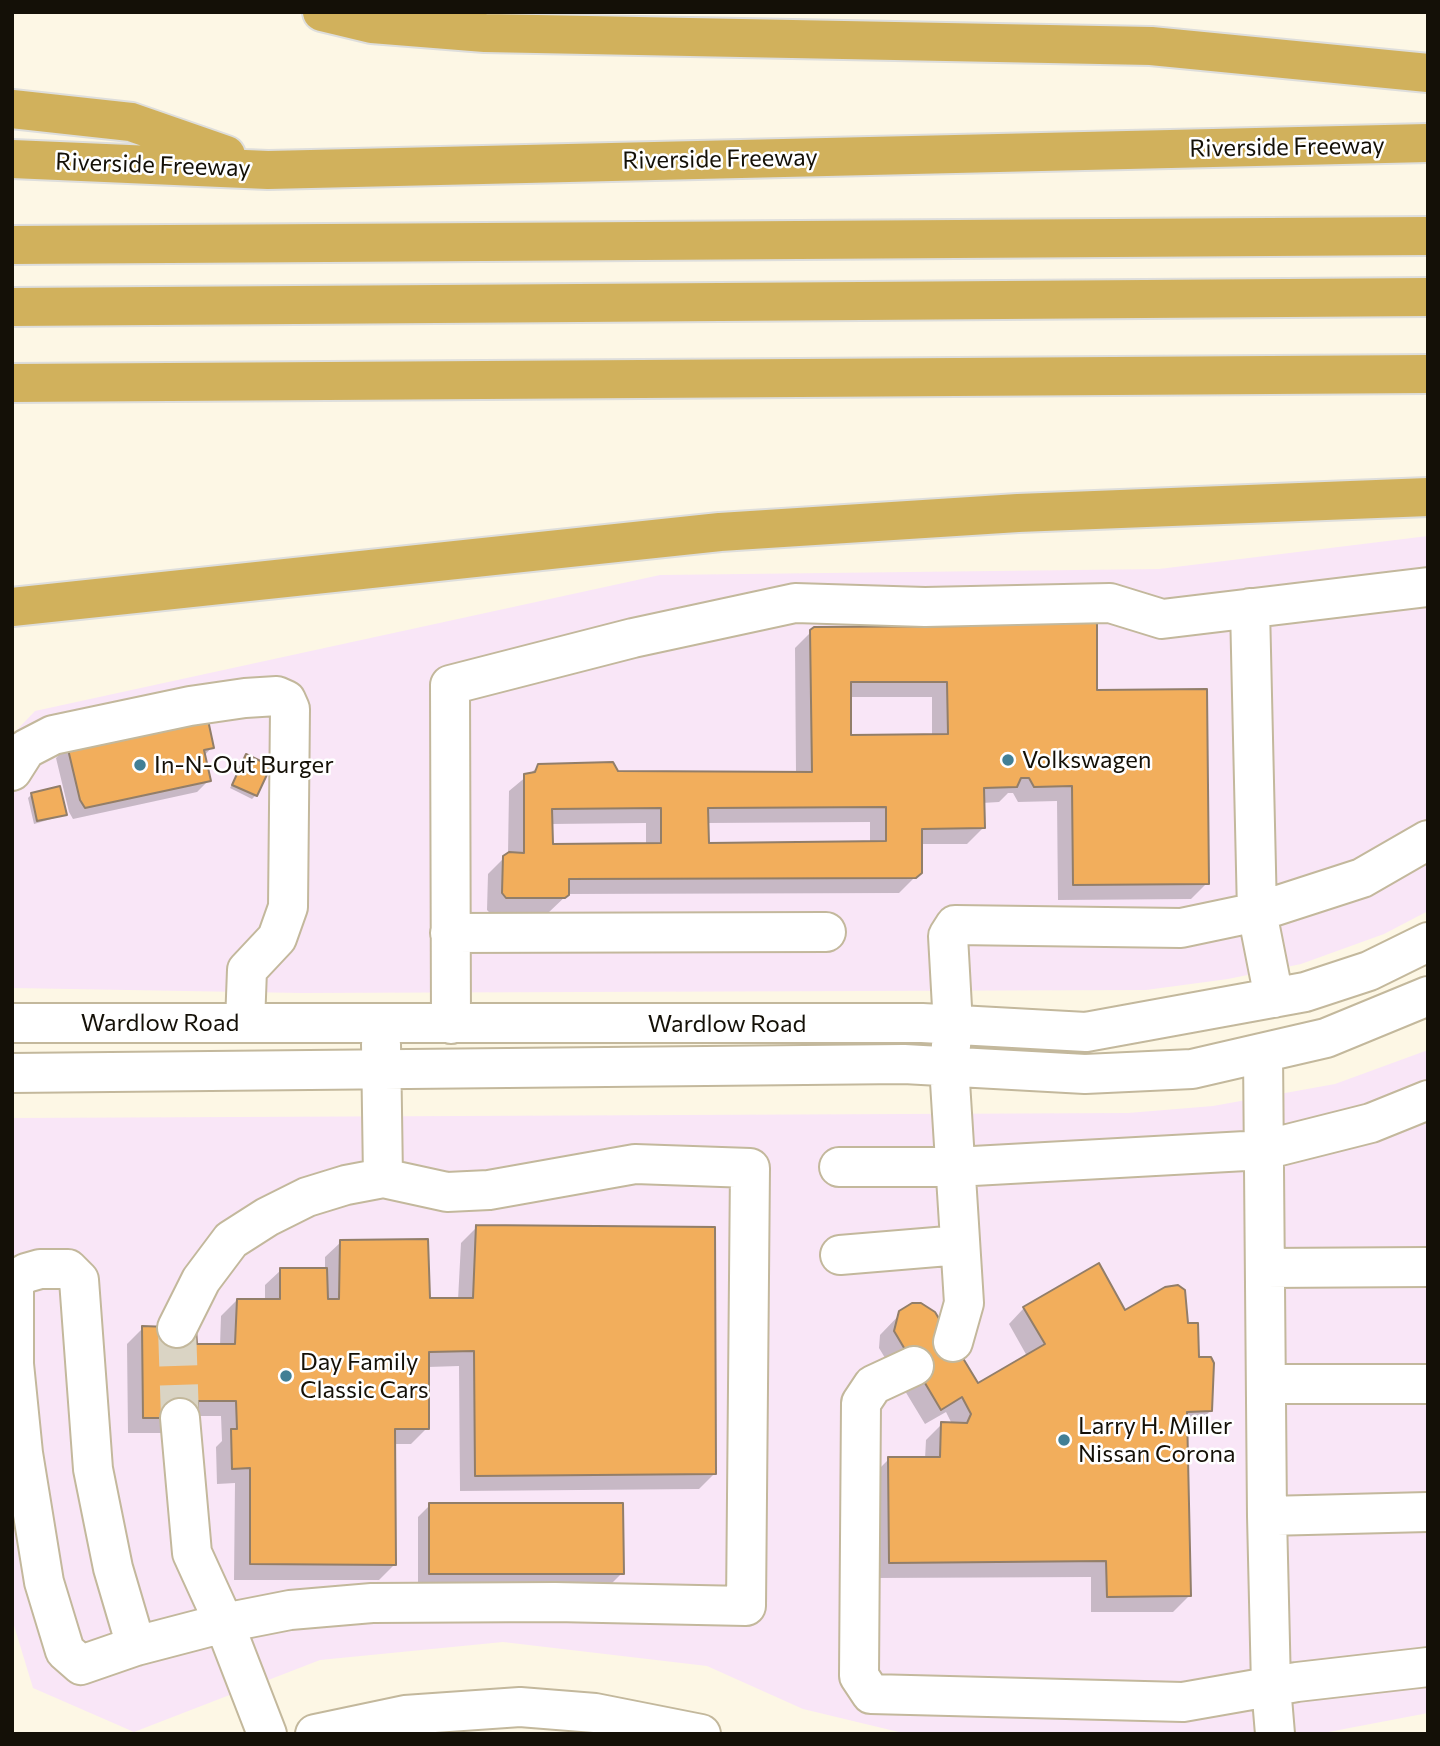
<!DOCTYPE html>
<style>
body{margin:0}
#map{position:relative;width:1440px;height:1746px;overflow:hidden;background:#fdf7e5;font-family:Commissioner,sans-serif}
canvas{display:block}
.frame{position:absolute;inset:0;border:14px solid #141007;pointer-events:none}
</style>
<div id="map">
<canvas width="1440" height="1746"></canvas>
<div class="frame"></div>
</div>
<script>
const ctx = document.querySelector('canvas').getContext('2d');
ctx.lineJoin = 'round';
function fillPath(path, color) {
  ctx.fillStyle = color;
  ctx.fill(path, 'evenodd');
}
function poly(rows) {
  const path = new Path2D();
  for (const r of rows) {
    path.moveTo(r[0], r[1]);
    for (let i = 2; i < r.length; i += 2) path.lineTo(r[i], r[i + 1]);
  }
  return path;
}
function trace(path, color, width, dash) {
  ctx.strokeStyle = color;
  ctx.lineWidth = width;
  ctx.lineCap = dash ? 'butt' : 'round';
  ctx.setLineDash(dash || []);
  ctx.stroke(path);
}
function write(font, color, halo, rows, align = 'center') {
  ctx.font = font + ' Commissioner,sans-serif';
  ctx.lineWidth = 5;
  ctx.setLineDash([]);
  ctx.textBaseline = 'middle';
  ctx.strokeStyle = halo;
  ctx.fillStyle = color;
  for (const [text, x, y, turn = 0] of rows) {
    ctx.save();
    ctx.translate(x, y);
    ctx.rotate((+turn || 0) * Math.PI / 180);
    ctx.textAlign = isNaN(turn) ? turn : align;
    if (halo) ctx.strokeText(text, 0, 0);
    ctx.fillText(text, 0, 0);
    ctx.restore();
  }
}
const commercial = poly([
 [1428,536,1428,911,1384,934,1301,964,1228,979,1146,990,301,993,12,988,12,735,35,711,660,575,1159,569],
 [1428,1050,1428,1713,1318,1734,907,1734,803,1709,707,1666,503,1642,320,1660,134,1732,33,1688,12,1619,12,1118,1128,1113,1213,1106,1335,1084]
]);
const shadow = poly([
 [815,628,1095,691,1207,883,1191,899,1058,900,1057,801,1018,802,1013,793,1008,793,999,802,982,803,983,828,967,844,920,844,920,872,899,893,568,894,548,913,490,913,487,910,488,874,508,854,509,791,539,766,617,773,796,773,795,648],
 [849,697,932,697,932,736,849,737],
 [870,822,870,843,707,845,707,823],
 [646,823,646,845,551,845,551,824],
 [68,746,212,747,204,756,209,780,197,792,73,819,69,812,56,758],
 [247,756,256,795,252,799,230,788],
 [32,794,65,815,34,824,28,798],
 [477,1227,715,1473,699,1489,460,1491,459,1366,428,1367,427,1428,411,1444,393,1444,395,1564,379,1580,234,1580,235,1483,217,1484,216,1447,222,1441,221,1416,197,1416,180,1433,128,1433,127,1344,143,1328,195,1346,220,1346,221,1316,237,1300,265,1300,265,1285,281,1270,325,1270,325,1257,341,1242,428,1300,458,1300,461,1243],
 [1024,1308,1124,1312,1186,1325,1210,1411,1195,1427,1185,1427,1189,1596,1173,1612,1091,1612,1091,1577,874,1578,873,1475,889,1459,925,1459,926,1440,942,1424,952,1424,946,1412,925,1424,879,1348,880,1335,905,1309,977,1385,1027,1356,1009,1324],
 [430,1505,622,1573,610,1585,418,1585,418,1517]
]);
const building = poly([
 [978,619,1094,621,1097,624,1097,690,1207,689,1209,884,1073,885,1072,786,1034,787,1029,778,1021,778,1017,787,984,788,985,828,922,829,922,873,916,878,569,879,569,895,565,898,506,898,502,893,503,856,509,852,524,853,524,774,535,772,538,764,613,762,618,771,812,772,810,630,814,627,972,626,978,619],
 [851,682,947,682,948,734,851,735,851,682],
 [886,807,886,841,709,843,708,808,886,807],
 [661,808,661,843,553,844,552,809,661,808],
 [208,720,214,748,204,750,211,781,85,808,80,800,67,745,208,720],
 [246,754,271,766,257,796,232,785,246,754],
 [60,786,67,815,37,821,31,793,60,786],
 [476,1225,715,1227,716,1474,475,1476,474,1351,429,1352,429,1429,395,1429,396,1565,250,1564,250,1468,232,1469,231,1429,237,1429,236,1401,198,1401,198,1418,143,1418,142,1326,196,1328,197,1344,235,1344,237,1299,280,1299,280,1268,327,1268,328,1299,339,1299,340,1240,428,1239,430,1298,473,1298,476,1225],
 [1099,1263,1125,1310,1165,1287,1178,1285,1185,1290,1188,1323,1198,1323,1199,1357,1211,1357,1214,1363,1212,1411,1187,1412,1191,1596,1107,1597,1106,1561,889,1563,888,1457,940,1457,941,1422,967,1423,971,1414,962,1397,941,1410,894,1331,899,1311,912,1303,921,1303,935,1312,978,1383,1045,1344,1023,1307,1099,1263],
 [429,1503,623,1503,624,1574,429,1574,429,1503]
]);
const minorTunnel = poly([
 [177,1328,180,1418]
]);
const minor = poly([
 [1250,608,1257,912,1274,998],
 [12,771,26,749,53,735,190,706,245,698,277,696,286,700,290,709,288,907,277,938,247,970,245,1023],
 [450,933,826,932],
 [12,1023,922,1023,1086,1032,1305,992,1369,971,1428,942],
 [451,1024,450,685,633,638,795,603,925,607,1110,603,1162,619,1428,587],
 [381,1044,383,1178],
 [1263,1053,1267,1516,1428,1512],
 [12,1073,904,1064,1085,1074,1192,1069,1326,1038,1428,996],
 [839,1167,955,1167,1264,1150,1371,1123,1428,1100],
 [840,1255,960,1245],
 [1265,1268,1428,1267],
 [177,1328,201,1280,231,1240,267,1217,307,1197,346,1185,383,1178,447,1192,489,1190,635,1164,750,1168,746,1606,555,1602,372,1603,290,1610,224,1623,267,1734],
 [953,1342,964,1303,949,1066,953,1025,948,936,955,925,1181,928,1257,912,1362,878,1428,840],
 [914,1366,873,1385,861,1403,859,1676,871,1694,1183,1702,1297,1682,1428,1667],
 [1266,1384,1428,1384],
 [1267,1516,1271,1686,1275,1734],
 [136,1646,113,1568,93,1469,79,1280,68,1269,40,1269,26,1273,14,1281,14,1364,23,1453,44,1582,65,1651,81,1665,136,1646,224,1623,192,1553,180,1418],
 [315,1734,405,1715,520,1707,595,1713,701,1734]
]);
const highway = poly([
 [322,12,372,24,485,33,1151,46,1428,73],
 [12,109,131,122,226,155],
 [12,159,268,170,1428,143],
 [12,245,1428,236],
 [12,307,1428,297],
 [12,383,1428,374],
 [12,607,720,532,1018,513,1428,497]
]);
const markers = [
 [1008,760,7,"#427f95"],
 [140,765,7,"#427f95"],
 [286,1376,7,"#427f95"],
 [1064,1440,7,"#427f95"]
];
const streetNames = [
 ["Riverside Freeway",1287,147,-1],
 ["Riverside Freeway",720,159,-1],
 ["Riverside Freeway",153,165,2],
 ["Wardlow Road",160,1023],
 ["Wardlow Road",727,1024]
];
const poiNames = [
 ["Volkswagen",1022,760],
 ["In-N-Out Burger",154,765],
 ["Day Family",300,1362],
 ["Classic Cars",300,1390],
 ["Larry H. Miller",1078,1426],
 ["Nissan Corona",1078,1454]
];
fillPath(commercial, '#f9e6f7');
fillPath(shadow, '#0003');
fillPath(building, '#f2ae5c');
trace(building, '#927e69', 2);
trace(minorTunnel, '#dad4c4', 38, [38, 19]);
trace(minor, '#c3b89c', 42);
trace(highway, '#dededc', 42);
trace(minor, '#fff', 38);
trace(highway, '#d1b15c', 38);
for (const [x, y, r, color] of markers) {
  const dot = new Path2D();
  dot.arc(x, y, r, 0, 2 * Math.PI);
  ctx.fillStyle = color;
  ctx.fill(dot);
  trace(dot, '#fff', 2.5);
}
write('24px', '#141007', '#fff', streetNames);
write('24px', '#141007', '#fff', poiNames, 'left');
</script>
